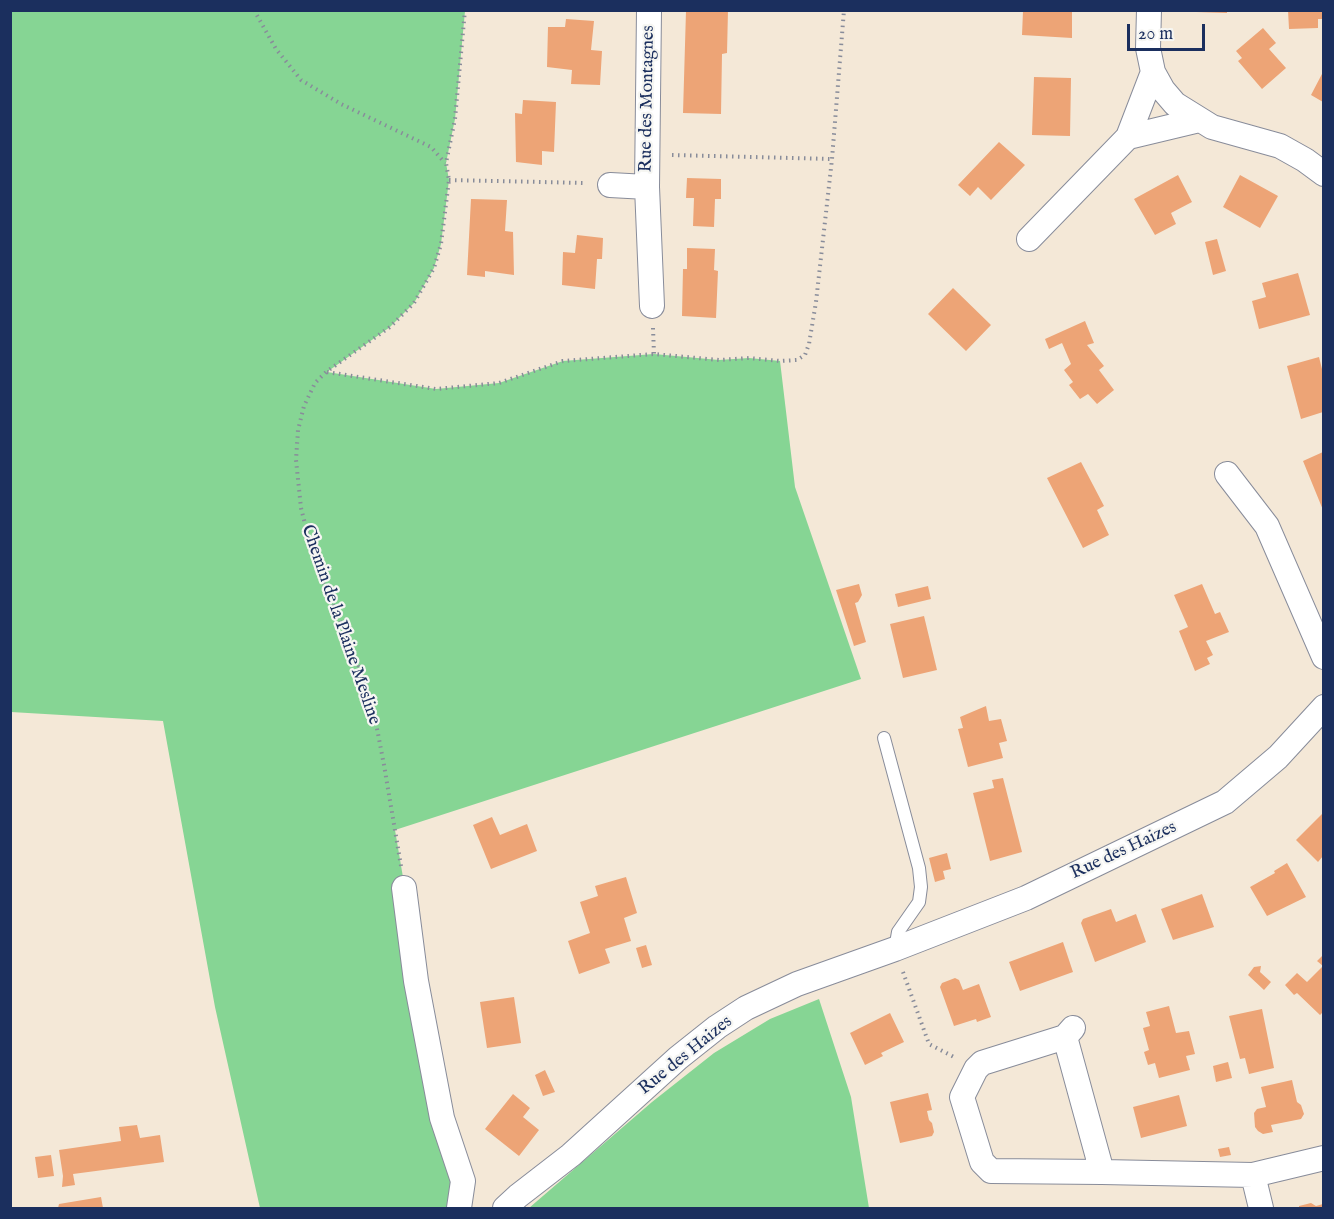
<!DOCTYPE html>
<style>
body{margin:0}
#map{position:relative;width:1334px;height:1219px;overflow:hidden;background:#f4e8d7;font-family:"IM FELL English",serif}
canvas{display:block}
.frame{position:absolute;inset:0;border:12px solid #1b2f5e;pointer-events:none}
.scale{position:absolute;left:1127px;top:24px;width:78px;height:27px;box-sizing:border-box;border:3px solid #1b2f5e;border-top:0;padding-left:8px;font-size:18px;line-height:21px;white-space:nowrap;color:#1b2f5e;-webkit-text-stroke:4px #f6f6f2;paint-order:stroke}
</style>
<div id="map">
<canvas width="1334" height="1219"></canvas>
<div class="frame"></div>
<div class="scale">20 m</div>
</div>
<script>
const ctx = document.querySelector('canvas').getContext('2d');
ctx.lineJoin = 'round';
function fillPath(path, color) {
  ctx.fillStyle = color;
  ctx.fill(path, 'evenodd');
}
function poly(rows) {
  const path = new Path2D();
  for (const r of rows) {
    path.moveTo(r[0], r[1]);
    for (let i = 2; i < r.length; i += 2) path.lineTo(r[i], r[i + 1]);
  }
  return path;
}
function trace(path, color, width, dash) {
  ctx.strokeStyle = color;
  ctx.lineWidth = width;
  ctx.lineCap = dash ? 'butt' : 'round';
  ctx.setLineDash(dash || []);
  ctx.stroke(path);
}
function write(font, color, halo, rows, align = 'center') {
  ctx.font = font + ' "IM FELL English",serif';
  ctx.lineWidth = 4.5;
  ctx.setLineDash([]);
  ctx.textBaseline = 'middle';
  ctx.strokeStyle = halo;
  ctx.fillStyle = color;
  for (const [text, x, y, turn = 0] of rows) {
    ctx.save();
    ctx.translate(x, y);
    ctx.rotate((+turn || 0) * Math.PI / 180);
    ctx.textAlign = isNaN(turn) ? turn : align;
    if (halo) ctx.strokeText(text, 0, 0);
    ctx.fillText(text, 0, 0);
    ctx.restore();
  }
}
const green = poly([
 [10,11,465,11,455,119,446,163,449,180,441,244,434,268,414,303,390,327,327,372,436,389,499,383,563,361,654,354,719,360,749,358,780,361,795,487,861,679,395,830,459,1208,260,1208,215,1007,163,721,11,712],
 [819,999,851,1097,869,1208,529,1208,652,1102,714,1053,770,1019]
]);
const building = poly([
 [697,10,728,10,727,53,722,54,721,114,683,113,686,11,697,12],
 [1037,10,1072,10,1072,38,1022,35,1023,11],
 [1196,10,1227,10,1227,13,1196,12],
 [1288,10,1323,10,1323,19,1318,19,1318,28,1289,29],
 [566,19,594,21,591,50,602,51,600,85,571,84,572,70,547,67,548,27,565,27],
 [1263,28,1276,43,1269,49,1286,68,1262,89,1238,61,1242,58,1236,51],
 [1323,72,1323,102,1311,95],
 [1034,77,1071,78,1070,136,1032,135],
 [523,100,556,102,554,152,542,151,542,165,516,162,515,113,522,114],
 [999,142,1025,165,991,200,978,187,970,196,958,185],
 [1178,175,1192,202,1171,213,1176,224,1155,235,1134,199],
 [1240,175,1278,196,1260,228,1223,207],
 [687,178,721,179,721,199,715,199,714,227,693,226,694,198,686,198],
 [471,199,507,200,505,231,513,232,514,275,485,271,485,277,467,275],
 [577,235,603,238,602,259,597,259,595,289,562,285,563,252,575,253],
 [1217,239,1226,271,1213,275,1205,242],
 [687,248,715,249,714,270,718,271,716,318,682,316,683,269,687,269],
 [1298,273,1310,315,1259,329,1252,301,1266,297,1262,283],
 [953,288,991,325,966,351,928,314],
 [1085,321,1094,343,1087,345,1104,366,1099,370,1114,390,1097,404,1088,394,1080,399,1069,385,1073,382,1064,370,1071,364,1062,343,1049,349,1045,339],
 [1319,357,1323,373,1323,412,1301,419,1287,366],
 [1323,452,1323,510,1303,461],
 [1081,462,1104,506,1097,510,1109,535,1083,548,1047,478],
 [859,584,862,595,858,602,855,603,866,642,854,646,836,590],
 [1202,584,1215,614,1220,612,1229,632,1206,641,1213,655,1207,658,1210,664,1195,671,1179,631,1188,627,1174,595],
 [928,586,931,599,898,607,895,594],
 [924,616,937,670,903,678,890,624],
 [986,706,989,721,1001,719,1007,741,999,743,1003,758,968,767,958,729,963,728,960,717],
 [1003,778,1022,852,990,861,973,793,994,788,992,780],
 [1323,813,1323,856,1318,862,1296,840],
 [492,817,500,835,527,824,537,851,491,869,473,825],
 [947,853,951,869,943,871,945,879,935,882,929,858],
 [1287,863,1306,897,1267,916,1250,887,1275,873,1274,871],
 [626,877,637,913,624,918,631,941,605,949,610,963,579,974,568,941,590,933,580,902,598,896,595,886],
 [1202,894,1214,927,1173,940,1161,909],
 [1111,909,1116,922,1136,914,1146,942,1095,962,1081,923,1083,919],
 [1063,942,1073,972,1020,991,1009,962],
 [646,945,652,965,642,968,636,948],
 [1323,955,1323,1012,1320,1015,1297,993,1294,995,1285,985,1297,973,1307,982,1323,966,1317,961],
 [1261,966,1260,972,1271,982,1264,990,1248,975,1254,967],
 [955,978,959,980,963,990,979,984,991,1017,977,1022,976,1019,954,1026,940,987,942,983],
 [514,997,521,1043,487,1048,480,1002],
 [1169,1006,1176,1033,1189,1031,1195,1054,1186,1056,1190,1070,1159,1078,1155,1063,1148,1065,1144,1052,1149,1050,1143,1028,1150,1026,1146,1012],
 [1262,1009,1274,1068,1249,1074,1245,1058,1240,1059,1229,1016],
 [890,1013,904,1042,881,1053,883,1056,865,1065,850,1033],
 [1228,1062,1232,1078,1216,1082,1213,1066],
 [545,1070,555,1092,543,1096,535,1075],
 [1292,1080,1297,1102,1301,1105,1304,1114,1301,1119,1271,1125,1273,1132,1263,1134,1258,1131,1255,1127,1254,1113,1257,1109,1266,1107,1261,1087],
 [928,1093,932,1110,927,1111,929,1120,932,1123,934,1132,932,1136,900,1143,890,1102],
 [513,1094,530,1108,523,1117,539,1130,519,1156,485,1129],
 [1179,1095,1187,1126,1141,1138,1133,1107],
 [137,1125,140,1138,160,1135,164,1162,73,1174,75,1185,62,1187,63,1176,59,1150,121,1141,119,1127],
 [1229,1147,1231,1155,1220,1157,1218,1149],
 [51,1155,54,1176,38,1178,35,1157],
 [101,1197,103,1208,58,1208,59,1204],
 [1311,1203,1316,1206,1323,1204,1323,1208,1299,1208,1299,1206]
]);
const path = poly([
 [254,10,276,49,301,80,341,104,431,147,445,163],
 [672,155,832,159],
 [449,180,586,183],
 [653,328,654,354],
 [327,372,436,389,499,383,563,361,654,354,719,360,749,358,780,361,797,360,805,355,809,344,816,302,832,159,844,10],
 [401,866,384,765,374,713,358,664,315,563,301,508,296,460,298,430,304,406,315,383,326,372,390,327,414,303,434,268,441,244,449,180,446,163,455,119,465,10],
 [903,972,929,1044,956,1058]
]);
const lane = poly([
 [884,738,919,868,921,887,919,902,898,932,895,949]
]);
const street = poly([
 [649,10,647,187,652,306],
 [1149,10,1148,48,1153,72,1163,90,1175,104,1212,127,1280,146,1305,160,1324,174],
 [1128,137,1199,120],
 [610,185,647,187],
 [1029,239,1128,137,1153,72],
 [1227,474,1267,526,1324,657],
 [404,888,416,981,442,1118,463,1181,459,1208],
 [1073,1028,1065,1037,1102,1172,1253,1175,1324,1158],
 [1065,1037,982,1063,976,1069,962,1097,982,1162,991,1171,1102,1172],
 [1253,1175,1261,1208],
 [505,1208,518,1196,571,1155,678,1058,717,1027,746,1008,797,984,895,949,1026,898,1225,802,1278,757,1324,707]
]);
const streetNames = [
 ["Rue des Montagnes",648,99,-89],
 ["Chemin de la Plaine Mesline",340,625,71],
 ["Rue des Haizes",1124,851,-25],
 ["Rue des Haizes",686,1056,-39]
];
fillPath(green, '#86d594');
fillPath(building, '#eda476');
trace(lane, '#888c9a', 14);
trace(street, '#888c9a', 26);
trace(path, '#888c9a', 4, [1.5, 4.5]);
trace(lane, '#fff', 12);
trace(street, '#fff', 24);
write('18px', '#1b2f5e', '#f6f6f2', streetNames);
</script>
